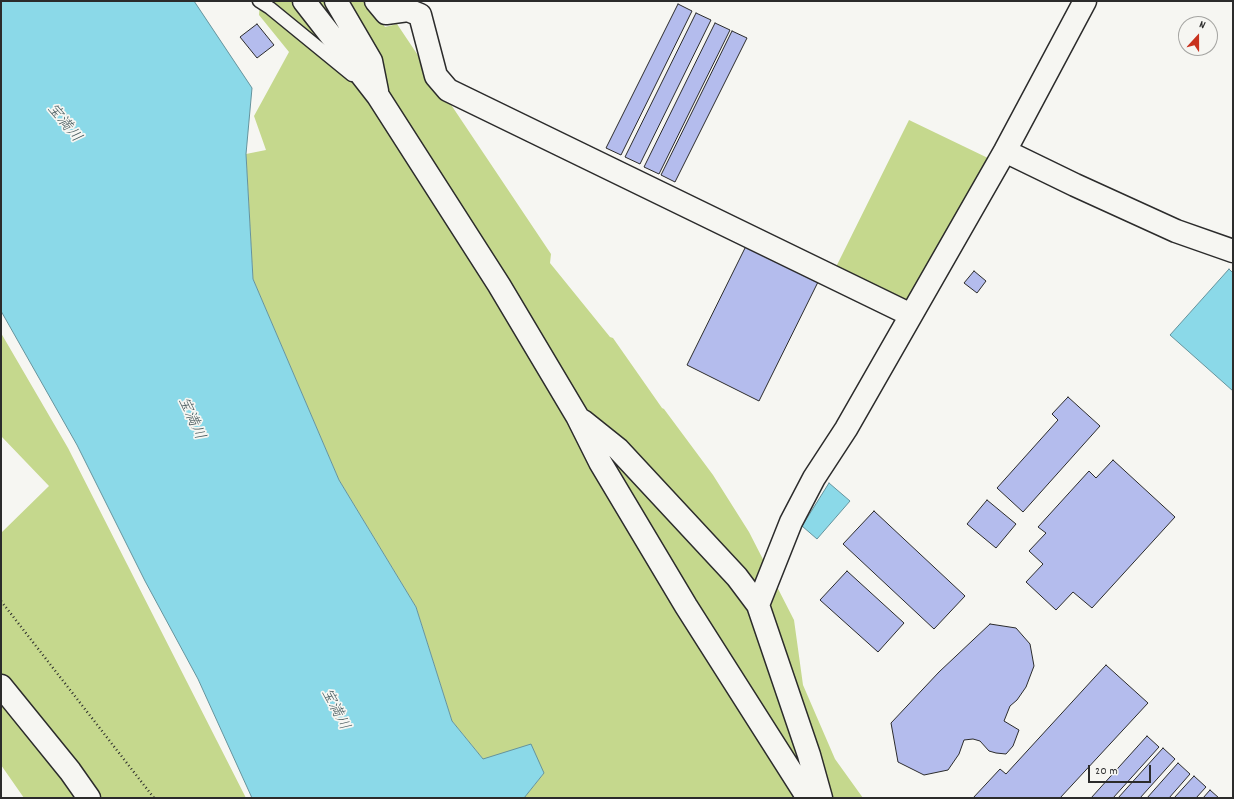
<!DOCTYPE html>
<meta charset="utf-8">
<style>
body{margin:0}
#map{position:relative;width:1234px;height:799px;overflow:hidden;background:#f6f6f2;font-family:Dekko,sans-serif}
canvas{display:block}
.frame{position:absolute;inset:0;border:2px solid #2b2b2b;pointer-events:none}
.north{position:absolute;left:1178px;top:16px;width:40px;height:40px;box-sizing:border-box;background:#f6f6f2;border:1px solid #a5a5a2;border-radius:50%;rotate:21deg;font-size:11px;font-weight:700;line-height:16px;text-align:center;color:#2b2b2b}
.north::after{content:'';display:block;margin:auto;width:14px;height:18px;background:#c8321e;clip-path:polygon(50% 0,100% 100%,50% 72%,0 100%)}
.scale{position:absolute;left:1088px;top:765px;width:63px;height:18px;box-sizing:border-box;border:2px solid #2b2b2b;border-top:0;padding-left:5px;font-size:12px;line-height:14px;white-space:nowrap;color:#2b2b2b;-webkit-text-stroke:3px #f6f6f2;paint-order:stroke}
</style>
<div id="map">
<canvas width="1234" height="799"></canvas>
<div class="frame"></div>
<div class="north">N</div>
<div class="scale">20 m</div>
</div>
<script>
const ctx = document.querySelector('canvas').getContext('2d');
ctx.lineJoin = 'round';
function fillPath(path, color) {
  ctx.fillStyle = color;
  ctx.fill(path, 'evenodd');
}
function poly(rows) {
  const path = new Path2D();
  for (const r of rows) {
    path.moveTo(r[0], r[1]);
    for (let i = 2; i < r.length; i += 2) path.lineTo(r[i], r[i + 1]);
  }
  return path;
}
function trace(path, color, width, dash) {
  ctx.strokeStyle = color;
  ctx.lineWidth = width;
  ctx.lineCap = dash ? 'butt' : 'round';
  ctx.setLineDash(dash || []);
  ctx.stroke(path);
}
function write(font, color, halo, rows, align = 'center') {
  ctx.font = font + ' Dekko,"Klee One",sans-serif';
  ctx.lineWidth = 3.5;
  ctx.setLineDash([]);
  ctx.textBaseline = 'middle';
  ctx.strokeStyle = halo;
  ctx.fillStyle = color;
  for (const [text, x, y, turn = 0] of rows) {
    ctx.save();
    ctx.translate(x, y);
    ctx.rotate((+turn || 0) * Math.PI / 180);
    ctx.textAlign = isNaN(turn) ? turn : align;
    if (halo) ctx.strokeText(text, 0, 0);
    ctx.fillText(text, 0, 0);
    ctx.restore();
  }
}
const green = poly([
 [260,1,366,1,385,27,397,24,551,254,550,263,610,337,613,338,662,408,664,409,713,475,749,532,794,620,803,685,835,759,863,798,524,798,544,773,483,759,452,721,416,607,339,480,253,279,246,154,266,150,254,116,289,52,259,15],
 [909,120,990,159,905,309,833,273],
 [1,333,68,448,246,798,24,798,1,765,1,533,49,486,1,436]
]);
const water = poly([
 [1,1,194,1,252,88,246,154,253,279,339,480,416,607,452,721,483,759,531,744,544,773,524,798,252,798,198,679,145,581,77,445,1,311,1,1],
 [1229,269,1233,273,1233,391,1170,335,1229,269],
 [829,483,850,501,817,539,802,526,829,483]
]);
const building = poly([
 [678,4,692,11,621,155,606,148,678,4],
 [696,13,711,20,640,164,625,157,696,13],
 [715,23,730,30,659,174,644,167,715,23],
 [257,24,274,45,257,58,240,37,257,24],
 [732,31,747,38,675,182,661,175,732,31],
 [747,244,819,280,759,401,687,365,747,244],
 [974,271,986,281,977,293,964,283,974,271],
 [1068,397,1100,426,1023,512,997,488,1058,420,1052,414,1068,397],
 [1113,460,1175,517,1092,608,1073,592,1056,610,1026,582,1043,564,1029,551,1046,533,1038,527,1089,471,1096,478,1113,460],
 [987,500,1016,524,996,548,967,524,987,500],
 [874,511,965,596,934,629,843,544,874,511],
 [847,571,904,623,878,652,820,600,847,571],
 [990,624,1016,628,1030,644,1034,666,1026,687,1017,700,1010,706,1004,721,1019,730,1013,746,1006,754,996,753,989,751,980,741,973,739,964,740,959,754,948,770,924,775,898,762,891,723,939,672,990,624],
 [1106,665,1148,703,1060,798,973,798,1000,769,1006,774,1106,665],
 [1147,736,1159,747,1113,798,1091,798,1147,736],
 [1163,748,1175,759,1140,798,1118,798,1163,748],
 [1178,763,1190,774,1169,798,1147,798,1178,763],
 [1194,776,1206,787,1196,798,1174,798,1194,776],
 [1210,790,1219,798,1203,798,1210,790]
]);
const path = poly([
 [1,601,154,798]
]);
const lane = poly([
 [259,1,270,8,352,75]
]);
const street = poly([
 [304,1,378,96,499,285,577,416,600,462,686,606,808,798],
 [336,1,371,61,377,91],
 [376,1,386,13,408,10,420,15,436,76,448,90,911,315],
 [1005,151,1075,185,1176,231,1233,251],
 [583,421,618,449,737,577,758,605,809,755,821,798],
 [758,605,791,522,814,478,846,429,1005,151,1085,1],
 [1,686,70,771,89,798]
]);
const waterNames = [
 ["宝満川",63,124,51],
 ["宝満川",190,419,66],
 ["宝満川",334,710,63]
];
fillPath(green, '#c5d88d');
fillPath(water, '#8bd9e8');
trace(water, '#65939c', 1);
fillPath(building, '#b4bced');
trace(building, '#2b2b2b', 1);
trace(lane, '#2b2b2b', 15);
trace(street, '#2b2b2b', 25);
trace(path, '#2b2b2b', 2.5, [1, 3]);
trace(lane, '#f6f6f2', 12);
trace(street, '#f6f6f2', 22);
write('italic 15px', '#43565a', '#f6f6f2', waterNames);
</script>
